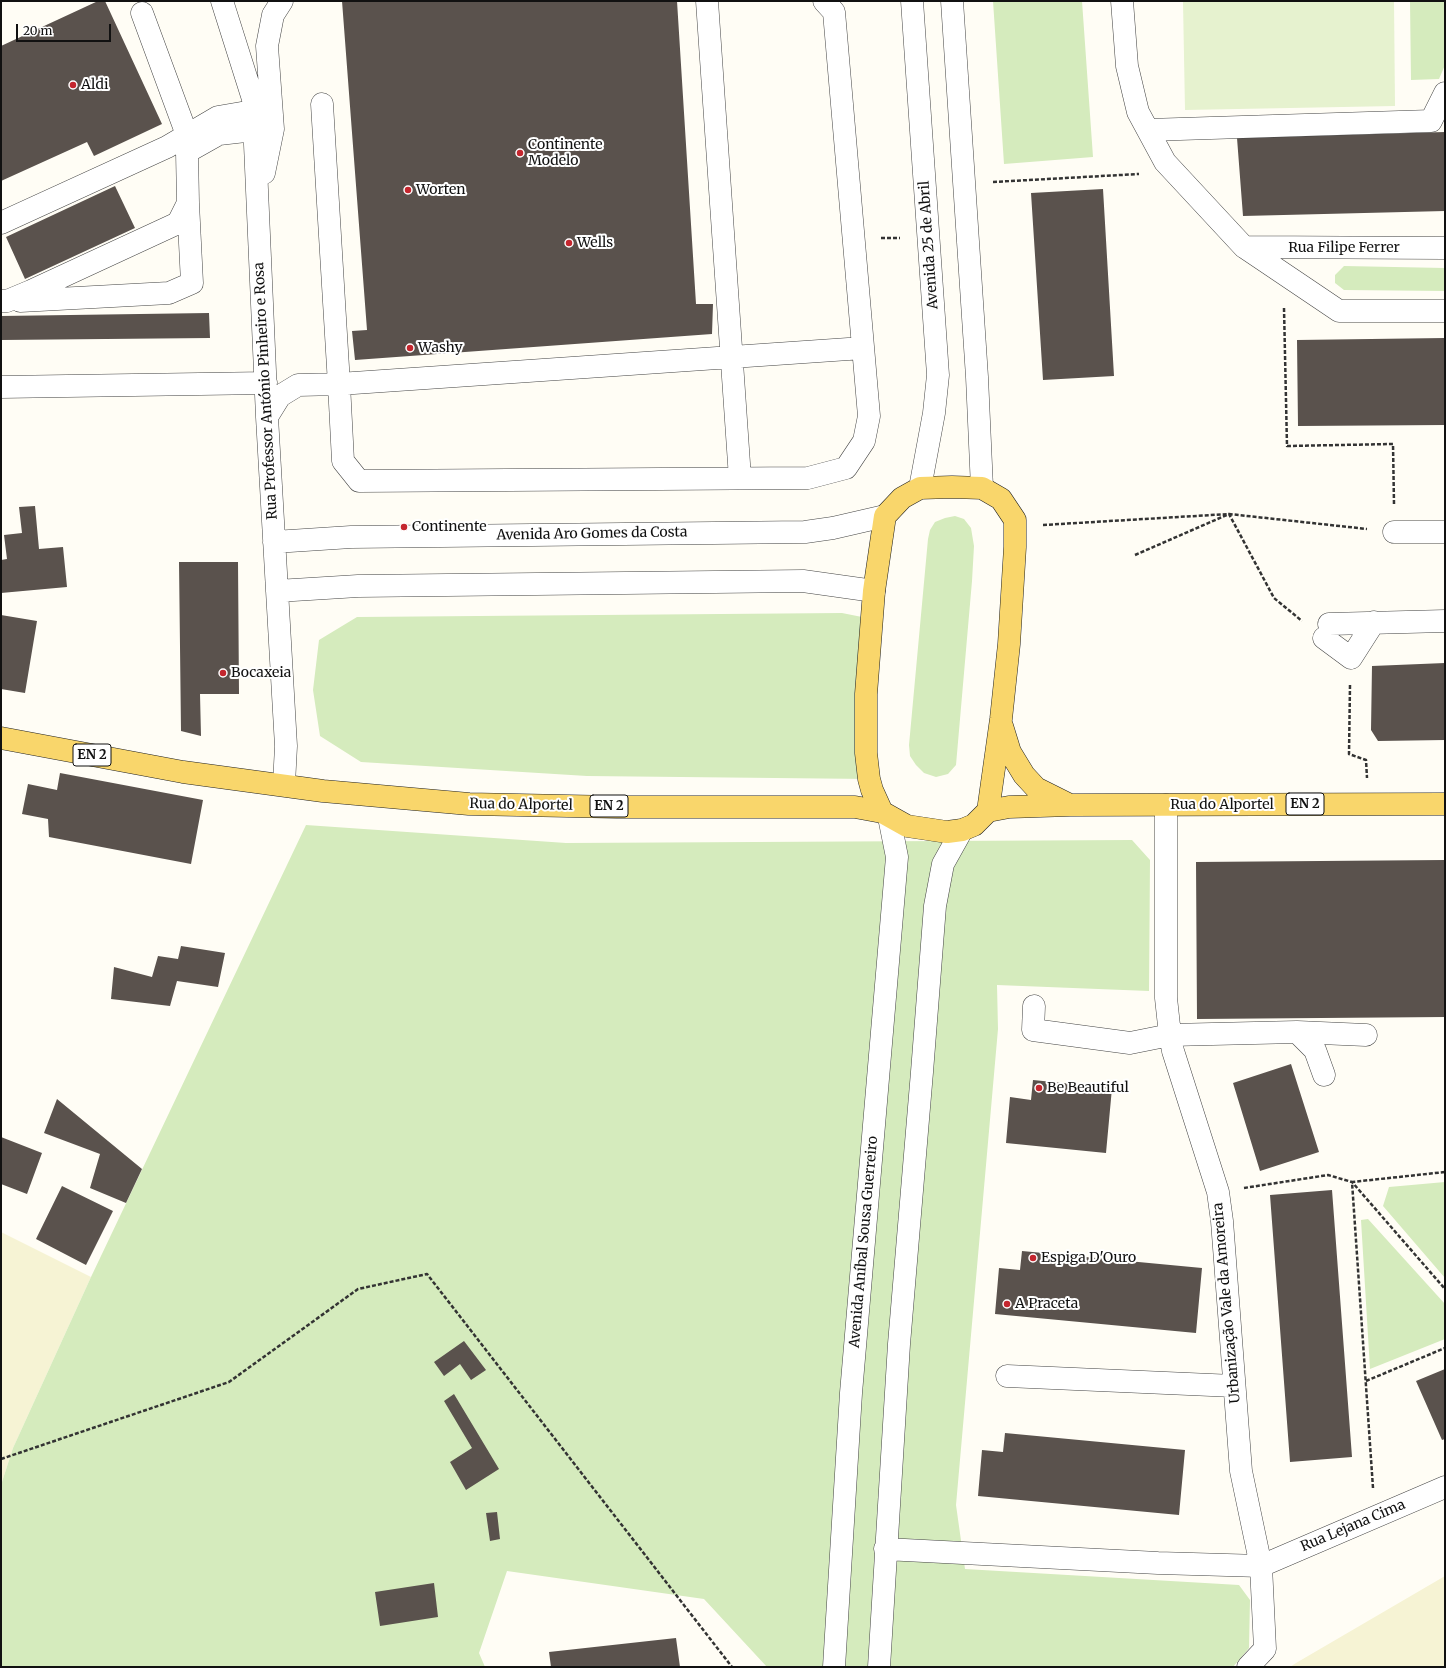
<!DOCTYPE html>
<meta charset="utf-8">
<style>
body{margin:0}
#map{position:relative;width:1446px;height:1668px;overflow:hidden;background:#fffdf5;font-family:Merriweather,serif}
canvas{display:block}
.frame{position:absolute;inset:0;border:2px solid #111;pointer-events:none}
.scale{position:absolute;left:16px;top:24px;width:95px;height:18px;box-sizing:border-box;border:2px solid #111;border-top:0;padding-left:5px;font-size:12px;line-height:14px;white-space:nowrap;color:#111;-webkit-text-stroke:3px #fff;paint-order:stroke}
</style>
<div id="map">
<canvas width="1446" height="1668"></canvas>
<div class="frame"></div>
<div class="scale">20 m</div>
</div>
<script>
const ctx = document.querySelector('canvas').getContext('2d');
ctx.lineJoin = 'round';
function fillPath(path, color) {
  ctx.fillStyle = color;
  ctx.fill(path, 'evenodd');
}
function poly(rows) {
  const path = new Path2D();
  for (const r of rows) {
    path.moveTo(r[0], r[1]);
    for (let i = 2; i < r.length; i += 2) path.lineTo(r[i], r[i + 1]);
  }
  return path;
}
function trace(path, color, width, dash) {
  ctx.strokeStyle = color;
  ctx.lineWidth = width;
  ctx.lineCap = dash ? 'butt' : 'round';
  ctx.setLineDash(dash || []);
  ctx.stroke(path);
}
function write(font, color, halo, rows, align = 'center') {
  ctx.font = font + ' Merriweather,serif';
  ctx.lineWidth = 4;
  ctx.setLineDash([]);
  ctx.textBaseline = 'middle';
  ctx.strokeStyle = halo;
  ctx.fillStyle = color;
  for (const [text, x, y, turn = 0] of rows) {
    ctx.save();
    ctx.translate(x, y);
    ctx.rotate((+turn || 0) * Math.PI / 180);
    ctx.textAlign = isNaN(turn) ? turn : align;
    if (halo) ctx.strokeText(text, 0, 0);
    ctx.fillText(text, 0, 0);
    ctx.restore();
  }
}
const farmland = poly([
 [1,1232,91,1277,13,1448,1,1485],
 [1445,1576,1445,1667,1290,1667,1296,1663]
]);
const green = poly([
 [993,1,1082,1,1093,157,1004,164],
 [1410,1,1445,1,1445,65,1439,79,1411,80],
 [1344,266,1445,268,1445,291,1344,290,1335,283,1335,275],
 [955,516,964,519,971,528,974,546,972,581,956,765,948,774,936,777,924,773,916,765,910,756,909,745,928,539,930,530,935,522,945,518],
 [842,613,872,619,869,779,587,776,361,762,320,736,313,690,319,640,357,617],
 [306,825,566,843,1132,840,1150,860,1149,991,997,985,998,1029,956,1505,965,1569,1239,1585,1250,1600,1249,1648,1233,1667,767,1667,704,1599,507,1571,479,1653,485,1667,1,1667,1,1485,13,1448,91,1277],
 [1445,1182,1445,1278,1383,1206,1389,1187],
 [1368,1219,1445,1304,1445,1339,1370,1369,1361,1220]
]);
const pitch = poly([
 [1241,1,1394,1,1395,106,1185,110,1183,2]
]);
const building = poly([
 [98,1,105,1,162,124,94,156,87,142,1,181,1,46],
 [342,1,677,1,696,304,713,304,712,334,355,360,352,331,367,330],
 [1445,132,1445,211,1243,216,1237,138],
 [115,186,135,228,25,279,6,237],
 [1103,189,1114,376,1043,380,1031,193],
 [209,313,210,338,1,340,1,316],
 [1445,338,1445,425,1298,426,1297,340],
 [35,506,39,549,63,547,67,587,1,593,1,560,7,559,4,535,22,533,19,507],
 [179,562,238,562,239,694,200,694,201,736,181,731],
 [1,615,37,621,25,693,1,689],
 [1445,663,1445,740,1378,741,1371,730,1372,666],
 [60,773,203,800,191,864,49,837,48,819,22,814,28,784,57,790],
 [1445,860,1445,1017,1197,1019,1196,862],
 [181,946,225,953,218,987,177,981,170,1006,111,999,114,967,152,977,158,956,178,959],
 [1291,1064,1319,1152,1260,1171,1233,1083],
 [1033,1080,1112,1088,1106,1153,1006,1143,1010,1097,1031,1100],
 [57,1099,142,1169,126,1203,90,1188,100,1154,44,1133],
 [1,1137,42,1153,27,1194,1,1184],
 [62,1186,113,1211,86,1265,36,1239],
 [1332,1190,1352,1457,1290,1462,1270,1195],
 [1022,1251,1202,1268,1196,1333,995,1314,999,1268,1020,1270],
 [464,1341,486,1370,471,1380,460,1364,444,1376,434,1362],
 [1445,1369,1445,1439,1442,1440,1416,1381],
 [454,1394,499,1469,466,1490,450,1462,472,1448,444,1401],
 [1005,1433,1185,1450,1179,1515,978,1496,982,1450,1003,1452],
 [497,1512,500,1539,490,1541,486,1513],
 [434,1583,438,1617,380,1626,375,1592],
 [676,1638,680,1667,551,1667,549,1652]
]);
const path = poly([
 [993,182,1139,174],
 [881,238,900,238],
 [1284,308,1287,446,1393,444,1394,504],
 [1043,525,1229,514,1367,529],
 [1135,555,1229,514,1274,598,1302,621],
 [1350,685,1349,754,1366,760,1367,778],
 [1244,1188,1328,1175,1352,1182,1445,1289],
 [1366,1381,1445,1348],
 [1,1459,229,1382,358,1289,427,1274,732,1667],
 [1373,1488,1352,1182,1445,1172]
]);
const minor = poly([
 [222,1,253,99,267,417,286,746,284,784],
 [707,1,740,478],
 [912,1,938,375,934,413,920,488],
 [952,1,977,377,982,488],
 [1122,1,1127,66,1138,112,1165,162,1244,247,1339,311,1445,311],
 [142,13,187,135,187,150],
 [322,104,339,384,863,348],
 [1148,130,1431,121,1445,93],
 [264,173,273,129,267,46,273,15,282,1],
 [1,223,167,147,218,117,253,111],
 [1244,247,1445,248],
 [1,301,7,301,31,291,178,223,188,203,187,152,219,134,254,130],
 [20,301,169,293,192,283,188,203],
 [1,387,266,383],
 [267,417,280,396,298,385,339,384,343,461,359,481,808,478,846,468,864,441,869,416,834,12,824,1],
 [1394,532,1445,532],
 [274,542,351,537,805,532,833,528,885,516],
 [277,591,358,586,803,581,874,591],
 [1329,624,1445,621],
 [1324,638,1351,658,1374,622],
 [1166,805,1166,998,1170,1035,1173,1051,1218,1192,1222,1221,1241,1471,1261,1566,1265,1649,1248,1667],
 [1034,1006,1033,1030,1130,1043,1170,1035,1297,1032,1366,1035],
 [1297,1032,1315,1050,1324,1075],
 [1007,1376,1234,1386],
 [885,1549,1158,1563,1261,1566,1445,1487],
 [834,1667,851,1393,897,857,889,817],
 [879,1667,899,1344,922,1072,935,906,943,864,962,830]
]);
const major = poly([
 [952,487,982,488,1001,499,1015,520,1015,547,1009,644,1001,719,988,811,974,825,962,830,947,832,907,826,882,812,872,790,869,779,866,753,866,694,874,591,885,516,902,498,920,488,952,487],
 [1002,726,1010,752,1024,775,1036,788,1068,804],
 [1,738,183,772,323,791,469,804,617,807,855,807,882,812],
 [988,811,1009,807,1070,805,1445,804]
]);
const markers = [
 [73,85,4,"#c4262e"],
 [520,153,4,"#c4262e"],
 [408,190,4,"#c4262e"],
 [569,243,4,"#c4262e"],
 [410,348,4,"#c4262e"],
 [404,527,4,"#c4262e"],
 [223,673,4,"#c4262e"],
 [1039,1088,4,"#c4262e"],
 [1033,1258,4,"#c4262e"],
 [1007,1304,4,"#c4262e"]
];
const shields = [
 [92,755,38],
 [1305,804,38],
 [609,806,38]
];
const shieldNames = [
 ["EN 2",92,755],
 ["EN 2",1305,804],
 ["EN 2",609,806]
];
const poiNames = [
 ["Aldi",81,85],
 ["Continente",528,145],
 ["Modelo",528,161],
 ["Worten",416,190],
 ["Wells",577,243],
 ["Washy",418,348],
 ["Continente",412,527],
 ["Bocaxeia",231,673],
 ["Be Beautiful",1047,1088],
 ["Espiga D'Ouro",1041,1258],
 ["A Praceta",1015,1304]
];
const streetNames = [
 ["Avenida 25 de Abril",929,245,-94],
 ["Rua Filipe Ferrer",1344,248],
 ["Rua Professor António Pinheiro e Rosa",266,391,-93],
 ["Avenida Aro Gomes da Costa",592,534,-1],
 ["Rua do Alportel",521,805,1],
 ["Rua do Alportel",1222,805],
 ["Avenida Aníbal Sousa Guerreiro",864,1242,-85],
 ["Urbanização Vale da Amoreira",1227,1303,-95],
 ["Rua Lejana Cima",1353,1526,-23]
];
fillPath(farmland, '#f6f3d4');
fillPath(green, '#d5ebbd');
fillPath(pitch, '#e6f2cf');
fillPath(building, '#5a524d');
trace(minor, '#444', 23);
trace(major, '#222', 23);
trace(path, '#333', 2.5, [4, 2]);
trace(minor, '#fff', 22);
trace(major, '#f9d66b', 22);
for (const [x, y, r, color] of markers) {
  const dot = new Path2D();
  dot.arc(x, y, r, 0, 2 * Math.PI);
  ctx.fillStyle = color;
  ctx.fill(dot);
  trace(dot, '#fff', 1.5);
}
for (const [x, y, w] of shields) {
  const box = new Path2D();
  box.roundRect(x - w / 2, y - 11, w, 22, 3);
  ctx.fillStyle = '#fff';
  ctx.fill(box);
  trace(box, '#111', 1);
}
write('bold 13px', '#111', null, shieldNames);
write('14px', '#111', '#fff', poiNames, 'left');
write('14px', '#111', '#fff', streetNames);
</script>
